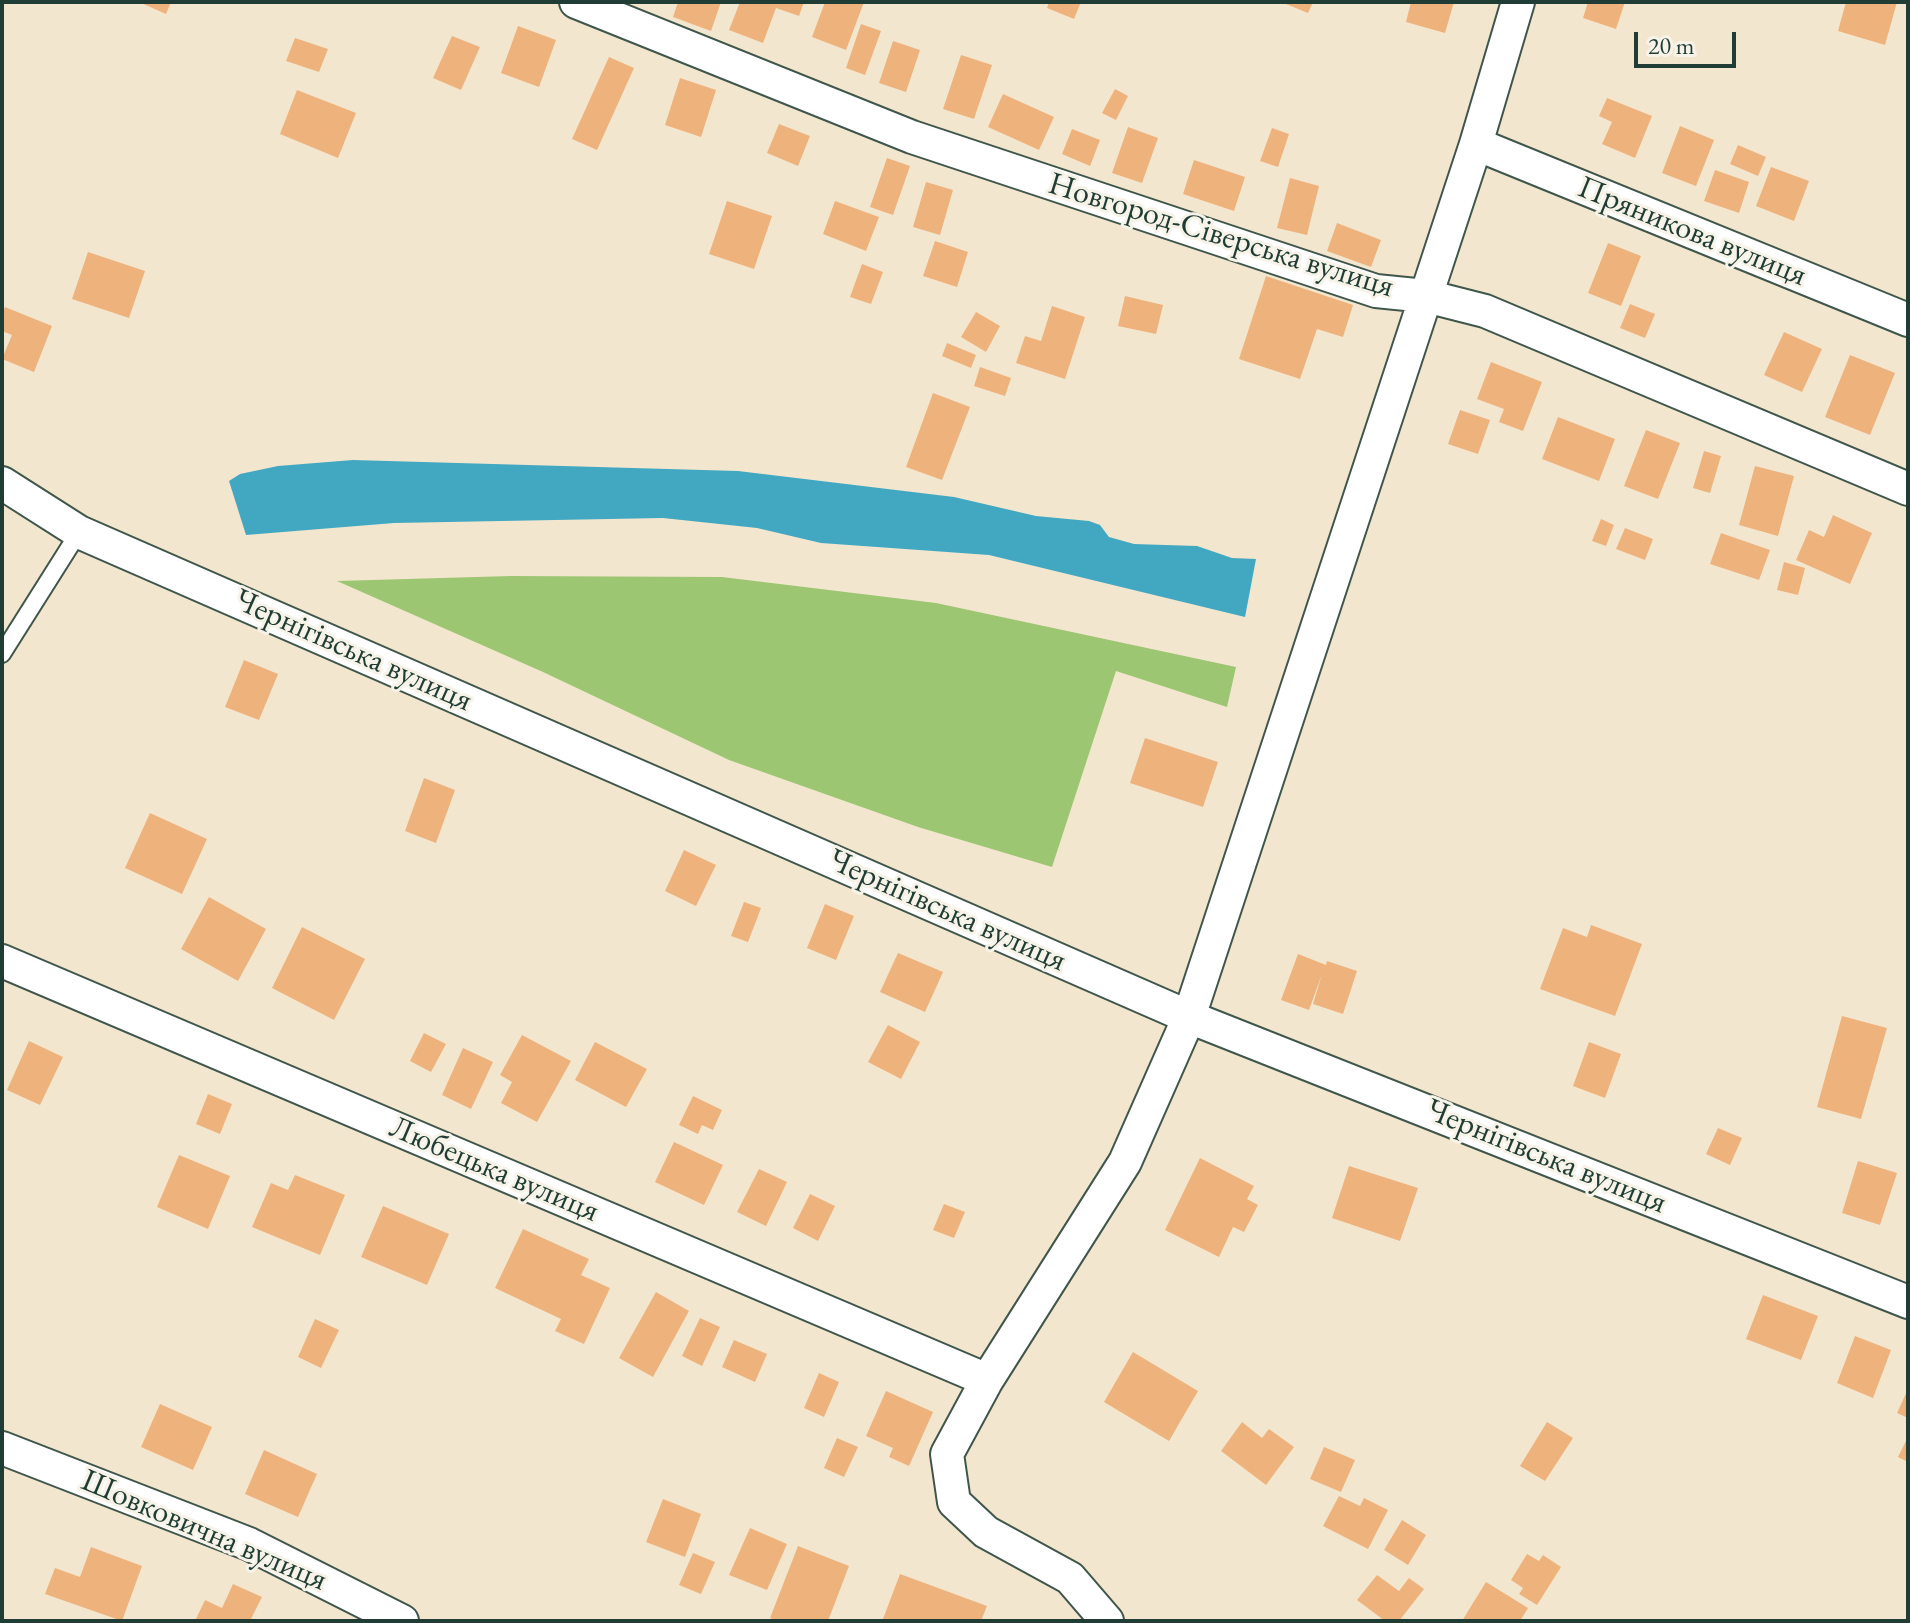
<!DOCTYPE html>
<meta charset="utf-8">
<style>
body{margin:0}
#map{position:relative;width:1910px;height:1623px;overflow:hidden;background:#f3e6cf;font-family:"EB Garamond",serif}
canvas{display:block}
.frame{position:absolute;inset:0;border:4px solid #1f3d34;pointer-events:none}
.scale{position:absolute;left:1634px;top:32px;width:102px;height:36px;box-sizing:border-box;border:4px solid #1f3d34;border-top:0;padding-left:10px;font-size:24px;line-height:28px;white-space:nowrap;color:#1f3d34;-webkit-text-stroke:6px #f7f3e8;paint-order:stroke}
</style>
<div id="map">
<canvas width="1910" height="1623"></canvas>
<div class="frame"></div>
<div class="scale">20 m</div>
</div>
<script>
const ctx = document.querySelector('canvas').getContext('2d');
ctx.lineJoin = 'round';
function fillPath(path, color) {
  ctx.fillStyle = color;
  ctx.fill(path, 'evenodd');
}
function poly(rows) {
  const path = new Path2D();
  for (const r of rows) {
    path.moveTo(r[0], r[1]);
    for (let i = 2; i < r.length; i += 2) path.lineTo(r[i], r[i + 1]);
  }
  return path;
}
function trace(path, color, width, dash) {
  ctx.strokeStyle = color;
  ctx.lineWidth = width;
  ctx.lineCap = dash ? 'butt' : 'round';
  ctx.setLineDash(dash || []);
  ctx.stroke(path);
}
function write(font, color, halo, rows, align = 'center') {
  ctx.font = font + ' "EB Garamond",serif';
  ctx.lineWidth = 6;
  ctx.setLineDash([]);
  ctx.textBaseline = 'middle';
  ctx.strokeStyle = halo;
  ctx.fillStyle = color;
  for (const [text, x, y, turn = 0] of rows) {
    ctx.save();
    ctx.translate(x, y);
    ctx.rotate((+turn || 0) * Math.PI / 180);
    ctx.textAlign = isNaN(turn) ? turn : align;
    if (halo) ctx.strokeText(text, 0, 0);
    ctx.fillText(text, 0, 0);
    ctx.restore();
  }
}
const green = poly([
 [511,576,722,577,936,603,1236,667,1227,707,1116,671,1052,867,918,827,729,760,543,672,337,581]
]);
const water = poly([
 [353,460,738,471,954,497,1036,516,1089,521,1100,525,1109,537,1134,544,1197,546,1232,558,1256,559,1245,617,989,555,821,543,757,528,663,518,394,523,246,535,229,481,240,474,278,466]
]);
const building = poly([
 [139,2,171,2,166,14],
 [678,2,721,2,711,31,673,17],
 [740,2,804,2,799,16,776,8,763,43,729,30],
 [825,2,864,2,846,50,812,37],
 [1049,2,1081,2,1074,19,1047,8],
 [1281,2,1313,2,1308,13],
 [1411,2,1454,2,1445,33,1406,22],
 [1588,2,1625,2,1616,29,1583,18],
 [1846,2,1897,2,1885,45,1838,31],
 [861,24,881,31,865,75,846,68],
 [518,26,556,40,539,87,501,73],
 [452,36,480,47,461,90,433,78],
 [295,38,328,49,319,72,286,61],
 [893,41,920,50,906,92,879,83],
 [961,55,992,65,974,119,943,109],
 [609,57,634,68,597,150,572,139],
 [680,78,716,90,701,137,665,125],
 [1115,89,1128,96,1116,120,1102,113],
 [297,90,356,113,338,158,280,134],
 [1003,94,1054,117,1039,150,988,127],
 [1607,98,1652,116,1635,158,1602,144,1612,122,1599,116],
 [779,124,810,136,798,166,767,153],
 [1680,126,1714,140,1696,186,1662,173],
 [1128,127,1158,138,1142,183,1112,173],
 [1272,128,1289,134,1278,167,1260,161],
 [1072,129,1100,140,1090,166,1062,154],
 [1738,145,1766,157,1758,176,1730,164],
 [887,158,910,166,893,215,870,207],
 [1194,160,1245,177,1234,211,1183,194],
 [1771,167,1809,181,1794,221,1756,206],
 [1715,170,1749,182,1739,213,1704,201],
 [1290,178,1319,186,1307,235,1277,228],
 [926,182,953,190,940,235,913,227],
 [727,201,772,216,754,269,709,254],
 [835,201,879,217,866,251,823,234],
 [1337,223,1381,240,1371,267,1327,251],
 [935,241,968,252,957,287,923,276],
 [1608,243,1641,256,1621,306,1588,293],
 [88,252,145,271,129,318,72,299],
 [862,264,883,272,871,304,850,297],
 [1266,276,1353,305,1343,337,1317,329,1300,379,1239,359],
 [1125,296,1163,305,1156,334,1118,326],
 [1630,304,1655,314,1645,338,1620,328],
 [1052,306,1085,317,1065,379,1016,363,1025,336,1041,341],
 [5,307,52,326,34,372,2,359,12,335,2,331,2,315],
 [976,312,1000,326,986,352,961,337],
 [1784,332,1822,349,1802,392,1764,375],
 [947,343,976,355,971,368,942,356],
 [1850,355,1895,373,1870,435,1825,417],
 [1491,362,1542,382,1523,431,1499,422,1504,409,1477,399],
 [980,367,1011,378,1005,396,974,386],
 [933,393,970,407,942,480,906,467],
 [1460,410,1490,420,1478,454,1448,444],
 [1558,417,1615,439,1599,481,1542,459],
 [1646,430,1680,443,1658,499,1624,486],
 [1704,451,1721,456,1710,493,1693,488],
 [1755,466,1794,476,1778,536,1739,525],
 [1833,515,1872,533,1850,584,1796,560,1809,530,1824,537],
 [1601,519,1614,525,1606,546,1592,541],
 [1625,528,1653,539,1645,560,1616,549],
 [1721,533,1770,550,1759,580,1710,564],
 [1784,562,1805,568,1798,595,1777,590],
 [244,660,278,674,259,720,225,707],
 [1145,738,1218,762,1203,807,1130,783],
 [424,778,455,790,436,843,405,831],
 [150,813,207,839,182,894,125,868],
 [684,850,716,865,696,906,665,891],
 [209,897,266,929,238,981,181,949],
 [744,902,761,908,748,942,731,936],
 [825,904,854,916,836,960,807,948],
 [1591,925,1642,944,1615,1016,1540,989,1563,928,1587,937],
 [302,927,365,959,334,1020,272,988],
 [898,953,943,972,925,1012,880,992],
 [1298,954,1326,965,1327,961,1357,971,1343,1014,1313,1004,1322,974,1309,1010,1281,1000],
 [1842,1016,1887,1028,1861,1119,1817,1107],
 [888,1025,920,1042,901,1079,868,1062],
 [424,1033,446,1044,431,1072,410,1061],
 [522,1035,571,1061,537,1122,501,1103,512,1082,500,1075],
 [29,1041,63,1057,40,1105,7,1090],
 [595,1042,647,1069,626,1107,575,1080],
 [1589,1042,1621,1054,1605,1098,1573,1086],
 [463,1048,493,1062,471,1109,442,1095],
 [208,1094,232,1104,220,1134,196,1124],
 [693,1096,722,1110,713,1130,702,1125,698,1134,679,1125],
 [1718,1128,1742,1138,1730,1165,1706,1154],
 [674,1142,723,1165,704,1205,655,1182],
 [179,1155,230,1176,208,1229,157,1207],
 [1200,1158,1254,1186,1247,1199,1258,1205,1244,1232,1233,1227,1219,1257,1165,1230],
 [1858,1161,1897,1173,1880,1225,1842,1213],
 [1349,1166,1418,1188,1400,1241,1332,1218],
 [759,1169,787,1182,766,1226,737,1212],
 [295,1175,345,1195,320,1255,252,1227,271,1183,288,1190],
 [810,1194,835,1206,818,1241,793,1228],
 [944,1204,965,1212,954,1238,933,1230],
 [383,1206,449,1234,427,1285,361,1257],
 [523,1229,589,1259,581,1275,610,1288,584,1344,555,1331,561,1319,495,1288],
 [656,1292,689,1311,653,1377,619,1358],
 [1763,1295,1818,1316,1801,1360,1746,1339],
 [700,1318,720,1327,702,1366,682,1356],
 [315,1319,339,1330,321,1368,298,1357],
 [1855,1336,1891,1350,1873,1398,1837,1383],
 [734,1340,767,1354,755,1382,722,1367],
 [1133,1352,1198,1391,1169,1441,1104,1402],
 [819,1373,839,1382,824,1417,804,1408],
 [1908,1389,1908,1418,1897,1413],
 [886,1391,933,1412,909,1466,889,1457,893,1448,866,1436],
 [160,1404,212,1427,193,1470,141,1447],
 [1242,1422,1262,1438,1269,1429,1294,1447,1266,1485,1221,1451],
 [1547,1422,1573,1438,1545,1481,1520,1466],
 [1908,1437,1908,1462,1898,1457],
 [837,1438,858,1447,844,1477,824,1468],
 [1324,1447,1355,1460,1341,1492,1310,1479],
 [264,1450,317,1474,298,1517,245,1494],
 [1339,1496,1360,1506,1364,1498,1388,1510,1368,1549,1323,1526],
 [663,1499,701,1514,685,1557,646,1542],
 [1402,1520,1426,1535,1408,1565,1384,1550],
 [750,1528,787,1544,767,1590,729,1575],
 [798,1546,849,1566,828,1621,777,1621,770,1618],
 [91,1547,142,1566,122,1621,45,1594,55,1568,80,1577],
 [693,1553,715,1562,701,1594,679,1585],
 [1527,1554,1539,1561,1543,1555,1561,1567,1537,1605,1519,1594,1523,1588,1511,1580],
 [900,1574,987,1606,981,1621,883,1619],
 [1377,1575,1399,1591,1409,1578,1424,1589,1399,1621,1385,1621,1357,1600],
 [1486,1582,1528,1608,1520,1621,1462,1621],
 [233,1584,262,1597,250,1621,195,1621,205,1600,222,1608]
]);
const lane = poly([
 [2,654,79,532]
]);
const street = poly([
 [576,2,912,137,1376,291,1426,296,1485,311,1908,489],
 [1476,144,1908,320],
 [2,483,79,532,1189,1017,1908,1302],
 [2,961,987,1380],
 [2,1448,249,1544,402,1621],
 [1107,1621,1070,1578,986,1532,954,1502,947,1454,987,1380,1125,1162,1189,1017,1476,144,1518,2]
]);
const streetNames = [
 ["Пряникова вулиця",1692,232,22],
 ["Новгород-Сіверська вулиця",1221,236,17],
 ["Чернігівська вулиця",353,651,24],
 ["Чернігівська вулиця",947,911,24],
 ["Чернігівська вулиця",1546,1157,22],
 ["Любецька вулиця",494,1170,23],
 ["Шовковична вулиця",204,1531,23]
];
fillPath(green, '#9dc672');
fillPath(water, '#42a8c2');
fillPath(building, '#eeb37d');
trace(lane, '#3f564b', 20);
trace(street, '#3f564b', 36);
trace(lane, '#fff', 16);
trace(street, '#fff', 32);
write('32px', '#1f3d34', '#f7f3e8', streetNames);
</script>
